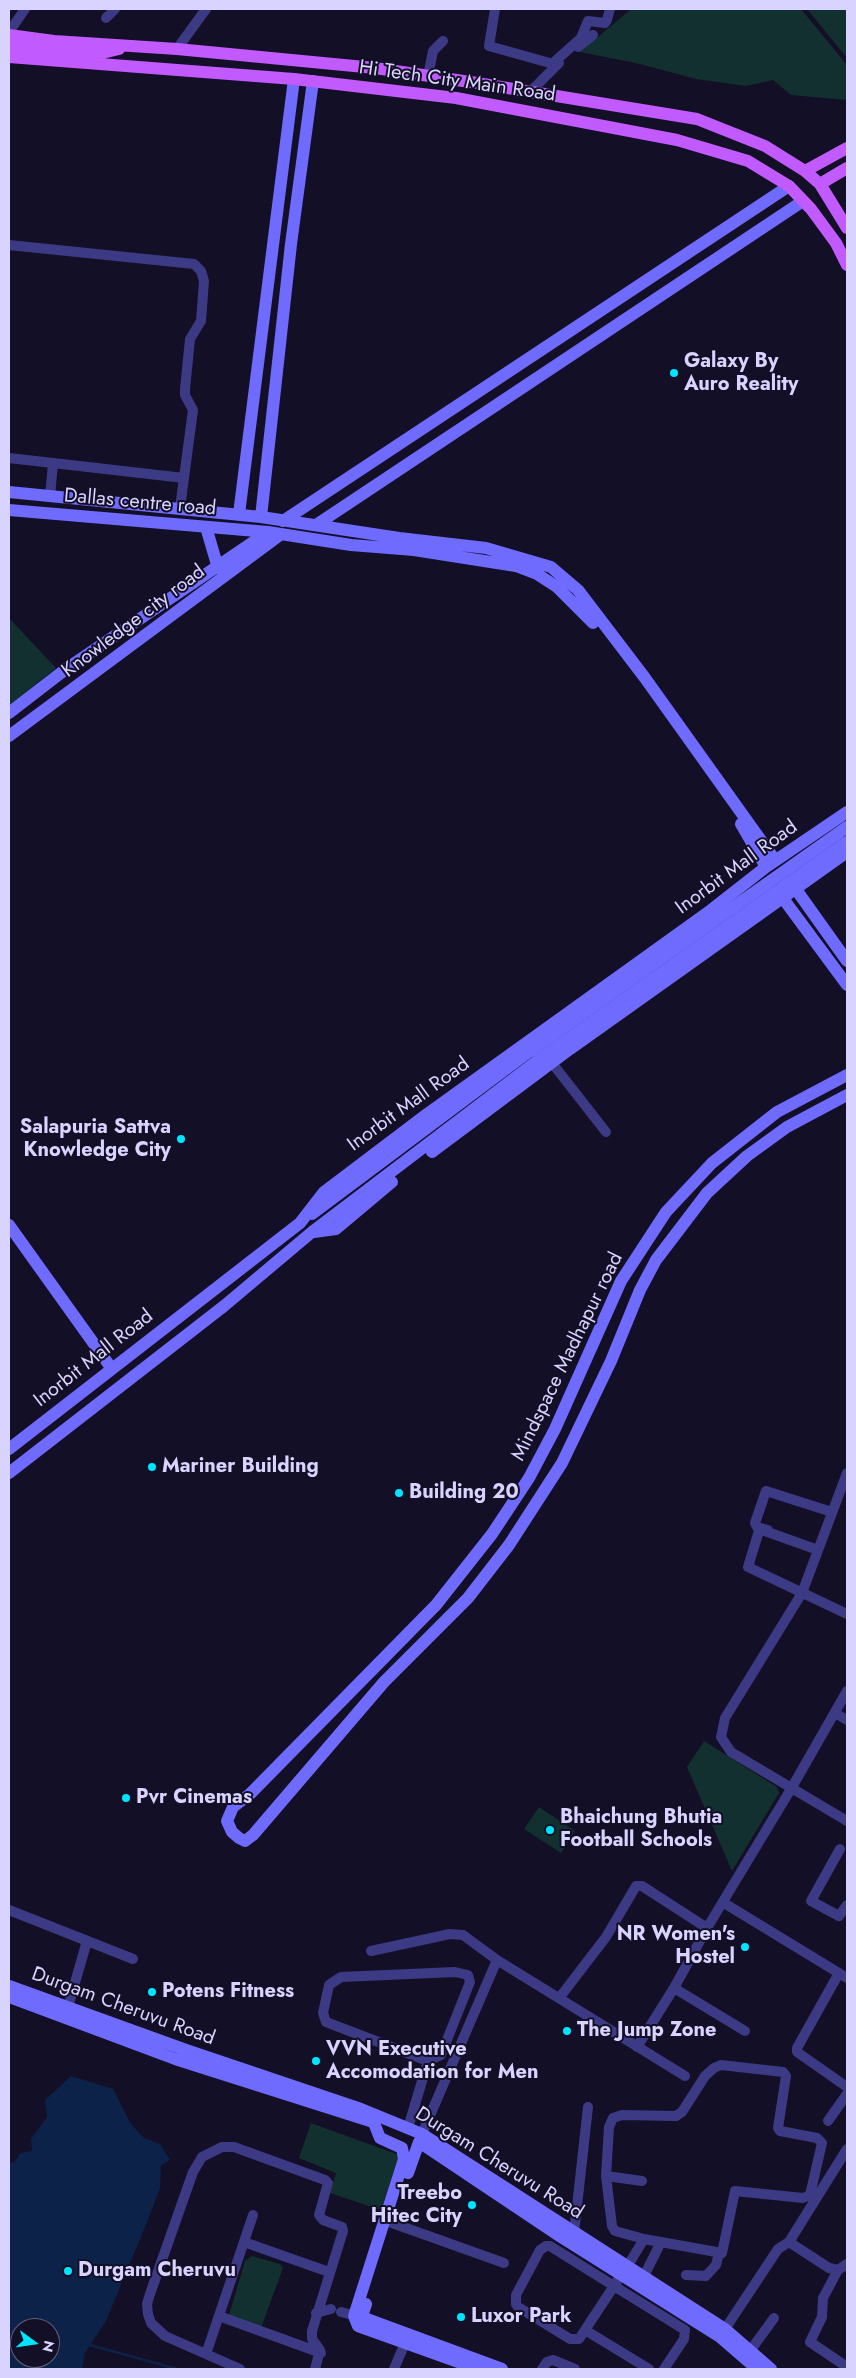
<!DOCTYPE html>
<style>
body{margin:0}
#map{position:relative;width:856px;height:2378px;overflow:hidden;background:#130f26;font-family:Jost,sans-serif}
canvas{display:block}
.frame{position:absolute;inset:0;border:10px solid #d9d4ff;pointer-events:none}
.north{position:absolute;left:10px;top:2318px;width:50px;height:50px;box-sizing:border-box;background:#130f26;border:1px solid #625e7d;border-radius:50%;rotate:104deg;font-size:14px;font-weight:700;line-height:20px;text-align:center;color:#d9d4ff}
.north::after{content:'';display:block;margin:auto;width:18px;height:22px;background:#00e5ff;clip-path:polygon(50% 0,100% 100%,50% 72%,0 100%)}
</style>
<div id="map">
<canvas width="856" height="2378"></canvas>
<div class="frame"></div>
<div class="north">N</div>
</div>
<script>
const ctx = document.querySelector('canvas').getContext('2d');
ctx.lineJoin = 'round';
function fillPath(path, color) {
  ctx.fillStyle = color;
  ctx.fill(path, 'evenodd');
}
function poly(rows) {
  const path = new Path2D();
  for (const r of rows) {
    path.moveTo(r[0], r[1]);
    for (let i = 2; i < r.length; i += 2) path.lineTo(r[i], r[i + 1]);
  }
  return path;
}
function trace(path, color, width, dash) {
  ctx.strokeStyle = color;
  ctx.lineWidth = width;
  ctx.lineCap = dash ? 'butt' : 'round';
  ctx.setLineDash(dash || []);
  ctx.stroke(path);
}
function write(font, color, halo, rows, align = 'center') {
  ctx.font = font + ' Jost,sans-serif';
  ctx.lineWidth = 4;
  ctx.setLineDash([]);
  ctx.textBaseline = 'middle';
  ctx.strokeStyle = halo;
  ctx.fillStyle = color;
  for (const [text, x, y, turn = 0] of rows) {
    ctx.save();
    ctx.translate(x, y);
    ctx.rotate((+turn || 0) * Math.PI / 180);
    ctx.textAlign = isNaN(turn) ? turn : align;
    if (halo) ctx.strokeText(text, 0, 0);
    ctx.fillText(text, 0, 0);
    ctx.restore();
  }
}
const green = poly([
 [631,9,801,9,847,65,847,100,791,95,773,80,746,86,696,79,636,63,580,52],
 [807,9,847,9,847,58],
 [9,618,56,668,9,706],
 [704,1741,777,1787,779,1793,732,1871,687,1767],
 [539,1807,575,1831,561,1853,524,1829],
 [311,2123,399,2155,381,2210,330,2193,336,2173,299,2158],
 [252,2256,280,2264,283,2268,261,2328,229,2315,245,2261]
]);
const water = poly([
 [71,2076,113,2089,131,2124,144,2138,160,2144,170,2160,161,2165,160,2188,147,2222,106,2321,85,2353,82,2369,9,2369,9,2162,14,2163,20,2153,32,2151,31,2139,47,2117,45,2100],
 [20,2328,50,2328,50,2358,20,2358]
]);
const stream = poly([
 [90,2345,177,2369]
]);
const street = poly([
 [495,9,489,46,557,65],
 [106,18,115,9],
 [9,32,25,9],
 [578,47,593,35],
 [177,49,206,9],
 [552,64,581,38,588,21,605,23,607,20,610,9],
 [428,76,433,51,443,41],
 [530,92,559,63],
 [9,245,194,264,201,271,204,281,201,321,190,339,185,389,185,395,193,410,180,508],
 [9,458,53,463,50,496],
 [53,463,184,478],
 [552,1063,606,1132],
 [847,1473,802,1593,725,1718,721,1737,731,1752,847,1821],
 [768,1530,757,1527,755,1523,766,1491,832,1512],
 [818,1550,762,1530,758,1534,748,1567,847,1614],
 [835,1713,847,1720],
 [840,1849,811,1901,839,1916,847,1905],
 [724,1903,847,1978],
 [9,1910,133,1959],
 [371,1951,450,1934,463,1935,497,1960,685,2076],
 [839,1973,797,2048,797,2052,847,2087],
 [674,1988,745,2031],
 [560,1997,606,1937,636,1886,642,1886,707,1928],
 [66,2014,87,1941],
 [637,2047,674,1988,707,1928,791,1789,847,1691],
 [721,2065,783,2072,786,2076,778,2128,780,2131,817,2138,822,2143,810,2195,803,2198,735,2191,722,2253,644,2239,615,2231,612,2226,606,2176,609,2127,613,2118,622,2115,676,2116,682,2112,705,2076,714,2068,721,2065],
 [828,2121,847,2094],
 [408,2128,428,2061,326,2022,323,2013,329,1985,341,1977,455,1972,468,1975,470,1982,441,2055,428,2061],
 [422,2134,497,1960],
 [606,2176,642,2181],
 [392,2223,504,2263],
 [574,2233,588,2107],
 [244,2242,329,2272],
 [789,2242,829,2268,838,2270,847,2264],
 [627,2267,644,2239],
 [838,2270,823,2298,822,2317,810,2342,847,2367],
 [621,2275,614,2286,585,2330,579,2339,570,2339,518,2307,516,2304,516,2295,540,2250,546,2246,550,2246,614,2286,685,2330,684,2339,664,2369],
 [686,2275,706,2276,716,2265,719,2253],
 [643,2278,661,2242],
 [341,2312,360,2317],
 [316,2313,331,2309],
 [219,2316,321,2353],
 [725,2329,778,2249,789,2242,847,2149],
 [585,2330,649,2369],
 [750,2351,774,2318],
 [206,2354,253,2215],
 [240,2369,165,2336,151,2323,148,2314,147,2304,150,2294,193,2172,202,2157,222,2147,234,2147,325,2180,328,2183,319,2215,323,2220,342,2227,343,2231,312,2331,312,2339,320,2350,315,2369],
 [394,2369,405,2343],
 [542,2369,547,2362,553,2360,575,2369]
]);
const secondary = poly([
 [9,492,261,517,399,538,486,548,551,567,578,590,645,678,775,860],
 [9,510,268,532,351,545,414,550,516,566,537,574,557,587,593,623],
 [239,514,294,79],
 [261,517,291,244,313,81],
 [283,521,789,186],
 [316,525,803,201],
 [206,527,218,568],
 [9,713,66,669,268,532],
 [9,736,280,535],
 [741,824,766,867],
 [795,888,847,961],
 [782,897,847,985],
 [847,1075,777,1112,712,1163,666,1212,621,1281,555,1429,529,1478,492,1534,436,1605,250,1794,233,1807,227,1821,232,1832,239,1838,245,1841,253,1835,384,1682,468,1598,509,1545,562,1463,611,1361,640,1290,656,1260,707,1193,747,1156,787,1127,847,1095],
 [432,1152,570,1049,847,852],
 [312,1214,530,1051],
 [9,1225,112,1369],
 [314,1232,336,1229,392,1182],
 [9,1449,300,1223,324,1192,427,1114,711,910,766,867,847,812],
 [9,1473,224,1306,312,1232,537,1061],
 [9,1986,186,2050,361,2109,422,2134,725,2329,771,2369],
 [9,1997,175,2059,370,2121],
 [374,2123,380,2138,402,2148,404,2159,354,2316,358,2326,478,2369],
 [419,2142,561,2237,720,2337,757,2369],
 [408,2173,419,2142],
 [366,2304,362,2316,364,2318,502,2369]
]);
const primary = poly([
 [9,35,54,41,177,49,375,68,477,83,697,119,765,146,805,171,820,184,847,228],
 [9,47,94,55,119,49],
 [9,57,294,79,456,98,677,140,748,161,789,186,811,209,836,243,847,265],
 [805,171,847,148],
 [820,184,847,168]
]);
const secondaryBridge = poly([
 [530,1051,847,827],
 [537,1061,847,842]
]);
const markers = [
 [674,373,5,"#00e5ff"],
 [181,1139,5,"#00e5ff"],
 [152,1467,5,"#00e5ff"],
 [399,1493,5,"#00e5ff"],
 [126,1798,5,"#00e5ff"],
 [550,1830,5,"#00e5ff"],
 [745,1947,5,"#00e5ff"],
 [152,1992,5,"#00e5ff"],
 [567,2031,5,"#00e5ff"],
 [316,2061,5,"#00e5ff"],
 [472,2205,5,"#00e5ff"],
 [68,2271,5,"#00e5ff"],
 [461,2317,5,"#00e5ff"]
];
const streetNames = [
 ["Hi Tech City Main Road",457,82,8],
 ["Dallas centre road",140,503,5],
 ["Knowledge city road",134,622,-37],
 ["Inorbit Mall Road",737,868,-36],
 ["Inorbit Mall Road",409,1105,-36],
 ["Mindspace Madhapur road",568,1357,-64],
 ["Inorbit Mall Road",94,1359,-38],
 ["Durgam Cheruvu Road",123,2007,20],
 ["Durgam Cheruvu Road",499,2164,32]
];
const poiNames = [
 ["Galaxy By",684,362],
 ["Auro Reality",684,385],
 ["Salapuria Sattva",171,1128,"right"],
 ["Knowledge City",171,1151,"right"],
 ["Mariner Building",162,1467],
 ["Building 20",409,1493],
 ["Pvr Cinemas",136,1798],
 ["Bhaichung Bhutia",560,1818],
 ["Football Schools",560,1841],
 ["NR Women's",735,1935,"right"],
 ["Hostel",735,1958,"right"],
 ["Potens Fitness",162,1992],
 ["The Jump Zone",577,2031],
 ["VVN Executive",326,2050],
 ["Accomodation for Men",326,2073],
 ["Treebo",462,2194,"right"],
 ["Hitec City",462,2217,"right"],
 ["Durgam Cheruvu",78,2271],
 ["Luxor Park",471,2317]
];
fillPath(green, '#12302f');
fillPath(water, '#0c2248');
trace(stream, '#0c2248', 2.5);
trace(street, '#3d3a85', 10);
trace(secondary, '#6f6bff', 12);
trace(primary, '#c25bff', 12);
trace(secondaryBridge, '#6f6bff', 12);
for (const [x, y, r, color] of markers) {
  const dot = new Path2D();
  dot.arc(x, y, r, 0, 2 * Math.PI);
  ctx.fillStyle = color;
  ctx.fill(dot);
  trace(dot, '#130f26', 2);
}
write('20px', '#d9d4ff', '#130f26', streetNames);
write('bold 20px', '#d9d4ff', '#130f26', poiNames, 'left');
</script>
